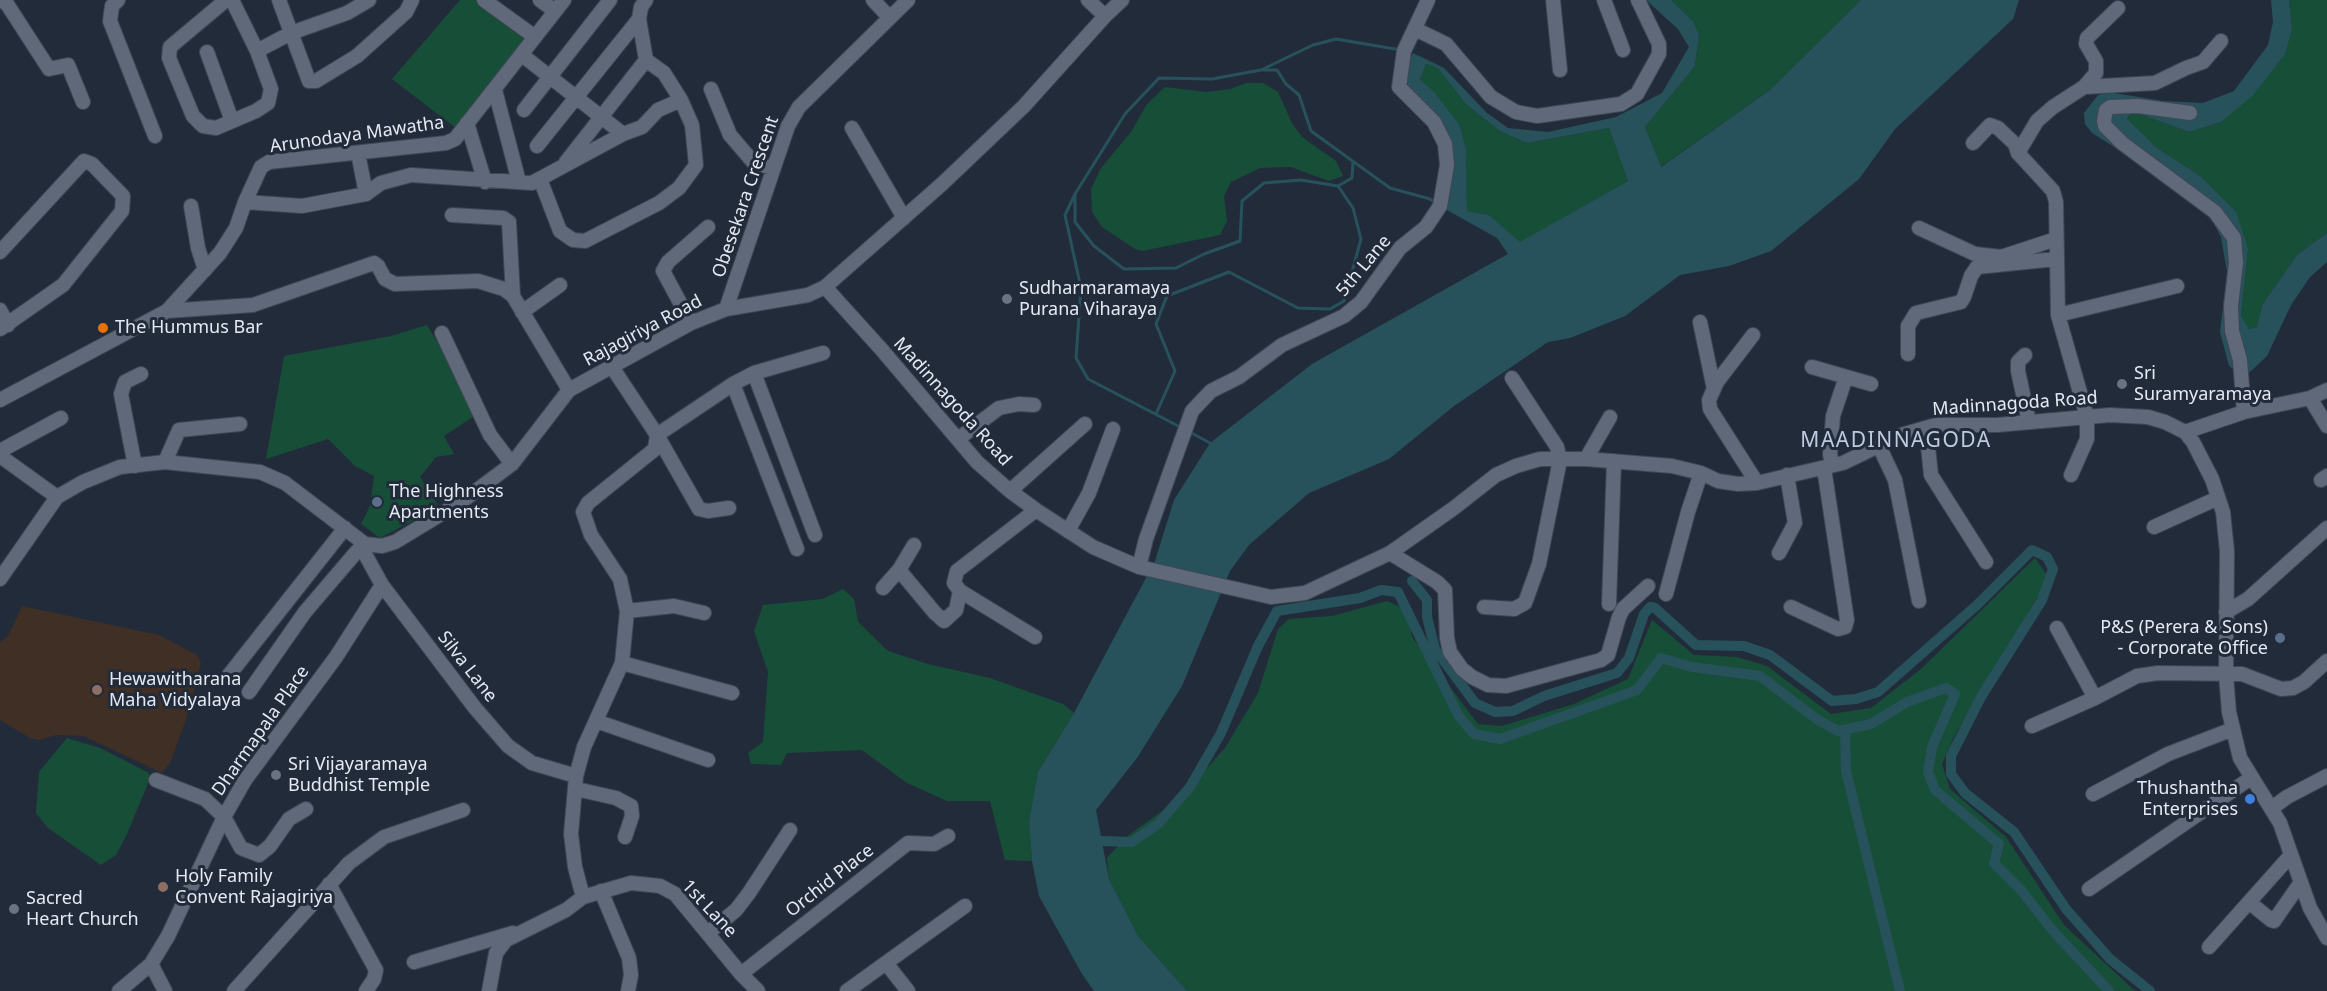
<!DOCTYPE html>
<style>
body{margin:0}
canvas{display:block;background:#222b3a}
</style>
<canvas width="2327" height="991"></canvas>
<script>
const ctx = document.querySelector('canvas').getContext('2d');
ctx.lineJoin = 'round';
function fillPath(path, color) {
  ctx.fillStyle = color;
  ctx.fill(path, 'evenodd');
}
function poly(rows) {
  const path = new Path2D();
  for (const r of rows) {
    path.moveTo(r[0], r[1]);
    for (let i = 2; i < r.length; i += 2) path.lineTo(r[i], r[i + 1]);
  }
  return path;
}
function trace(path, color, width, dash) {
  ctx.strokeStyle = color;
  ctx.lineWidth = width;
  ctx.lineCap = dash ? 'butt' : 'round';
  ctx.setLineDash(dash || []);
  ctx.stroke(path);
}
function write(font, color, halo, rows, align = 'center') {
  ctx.font = font + ' "Noto Sans",sans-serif';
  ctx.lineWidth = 6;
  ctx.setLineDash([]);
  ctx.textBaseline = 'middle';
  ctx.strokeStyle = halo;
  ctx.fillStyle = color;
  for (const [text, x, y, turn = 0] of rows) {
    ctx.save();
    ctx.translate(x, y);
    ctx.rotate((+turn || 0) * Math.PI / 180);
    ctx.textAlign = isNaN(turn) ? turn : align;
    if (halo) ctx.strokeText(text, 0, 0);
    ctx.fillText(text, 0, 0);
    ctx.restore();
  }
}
const education = poly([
 [22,606,159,635,197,655,201,663,187,717,170,763,162,773,84,736,56,735,40,740,30,738,0,720,0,642,8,636]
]);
const green = poly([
 [460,0,490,0,533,30,456,128,392,79],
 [1671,0,1861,0,1770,90,1660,167,1645,127,1695,66,1699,35,1693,21],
 [2289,0,2327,0,2327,233,2297,255,2262,305,2257,327,2249,329,2241,316,2248,249,2200,176,2157,148,2127,120,2131,113,2140,114,2189,132,2221,122,2292,29],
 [1426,64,1438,68,1465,103,1498,130,1527,143,1609,128,1628,181,1520,243,1489,215,1467,211,1466,149,1420,80],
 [1246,83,1263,83,1278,92,1292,123,1302,137,1336,161,1343,176,1329,181,1291,167,1260,168,1231,182,1224,196,1227,221,1220,235,1142,251,1135,249,1102,227,1092,212,1091,189,1101,168,1131,132,1147,104,1165,87,1206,92,1230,89],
 [427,325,479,413,444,436,454,454,436,457,420,477,439,507,380,538,361,524,370,506,374,476,355,466,328,439,266,459,284,356,391,336],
 [2035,558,2049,578,1955,735,1942,764,1950,789,2006,837,2064,925,2135,991,1187,991,1138,936,1109,879,1107,858,1125,838,1180,798,1225,748,1258,693,1278,629,1289,619,1332,616,1387,601,1407,610,1412,637,1478,724,1502,726,1574,704,1628,679,1652,620,1694,655,1737,657,1767,666,1831,714,1871,708,1921,669],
 [843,589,854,599,858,622,888,651,928,664,990,678,1063,704,1074,713,1038,772,1029,821,1032,861,1005,860,990,801,947,801,907,783,862,750,787,753,781,765,751,764,748,753,763,742,768,672,754,631,763,605,823,599],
 [67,738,100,748,149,773,149,781,127,834,116,855,101,865,48,828,36,813,39,772]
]);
const water = poly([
 [1646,0,1671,0,1693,21,1699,35,1695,66,1645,127,1661,167,1770,90,1861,0,2019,0,2013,19,1895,129,1859,179,1771,251,1729,266,1680,275,1625,316,1570,338,1548,342,1454,406,1389,459,1309,493,1249,545,1230,571,1182,686,1137,758,1096,810,1109,879,1138,936,1187,991,1094,991,1082,974,1039,896,1032,861,1029,821,1038,772,1074,713,1155,561,1174,500,1210,443,1312,364,1508,254,1497,238,1438,205,1446,147,1439,116,1401,78,1413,53,1444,68,1487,113,1508,128,1548,132,1616,117,1662,93,1689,47,1678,29],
 [1426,64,1438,68,1465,103,1498,130,1527,143,1609,128,1628,181,1520,242,1489,215,1467,211,1466,149,1459,124,1433,91,1420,80],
 [2271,0,2289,0,2292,29,2285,54,2253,95,2221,122,2189,132,2140,114,2131,113,2127,119,2157,148,2200,176,2236,212,2248,249,2241,316,2249,329,2257,327,2262,305,2297,255,2327,233,2327,262,2310,277,2291,305,2267,356,2250,372,2239,373,2229,366,2220,332,2227,272,2221,237,2210,217,2175,185,2092,133,2085,124,2084,113,2098,95,2108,92,2163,101,2203,103,2234,91,2268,45,2273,22]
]);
const stream = poly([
 [1263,70,1277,70,1286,84,1299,95,1311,131,1390,188,1430,199,1437,204],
 [1075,195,1075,222,1094,246,1124,269,1176,268,1204,254,1240,241,1242,201,1264,183,1301,180,1338,186,1352,178,1353,162],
 [1156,414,1175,371,1156,324,1167,296,1229,272,1298,308,1330,309,1344,301,1361,239,1353,208,1338,186],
 [1182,428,1088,379,1076,358,1081,288,1065,215,1075,194,1125,114,1159,78,1212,79,1261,70,1313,45,1336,39,1401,50],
 [1188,431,1210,443]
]);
const canal = poly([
 [1412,581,1427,600,1427,617,1435,649,1475,703,1495,712,1513,711,1544,696,1617,673,1629,658,1644,614,1650,607,1655,608,1696,645,1744,646,1770,655,1832,701,1856,699,1878,692,1977,605,2032,550,2047,557,2053,569,2042,600,1981,697,1951,756,1951,774,1965,793,2014,832,2066,909,2110,959,2150,991],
 [1845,730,1846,771,1900,991],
 [1090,838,1102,841,1132,842,1158,824,1190,787,1221,733,1258,646,1277,611,1360,598,1381,590,1398,592,1458,715,1474,734,1500,739,1637,690,1661,658,1692,667,1760,676,1818,720,1838,731,1871,724,1907,702,1946,688,1955,694,1932,747,1928,772,1935,790,1999,844,1994,863,2021,890,2053,931,2109,991]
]);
const minor = poly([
 [1,0,7,4,49,69,68,65,83,102],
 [118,0,112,6,110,21,155,136],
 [226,0,170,47,169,58,193,116,203,126,216,128,256,111,268,103,271,89,257,51,232,0],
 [279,0,309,81,316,81,357,56,406,12,412,0],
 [484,0,535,37],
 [540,0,555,11],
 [873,0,890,18],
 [1088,0,1105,16],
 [1553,0,1560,70],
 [1604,0,1623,50],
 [1415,29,1446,44,1491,97,1516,112,1537,116,1621,104,1637,94,1659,54,1659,44,1638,0],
 [257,51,291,33,347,13,369,0],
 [207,52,232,121],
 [522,55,623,134],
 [2084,87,2155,83,2186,68,2203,62,2221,41],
 [711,89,730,135,754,163,773,168],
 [495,90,519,182],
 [524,110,610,0],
 [2190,113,2138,106,2110,107,2106,110,2104,121,2105,126,2122,143,2215,212,2234,238,2236,263,2231,306,2232,331,2240,360,2244,412],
 [467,123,485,182],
 [852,128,904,218],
 [1973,143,1990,125,1998,128,2015,144,2018,153],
 [537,146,639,19],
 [358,153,366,194],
 [566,162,646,60],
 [540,179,560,231,573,240,585,241,659,203,679,188,696,165,692,125,681,100,664,73,646,60,639,19,641,7,646,0],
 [245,202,302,206,366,194,381,183,411,175,532,183,623,134,642,127,658,110,681,100],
 [191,206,198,248,205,270],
 [452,215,503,218,509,222,513,296],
 [1919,228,1975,254,2001,257,2056,239],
 [0,252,84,161,92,164,123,196,122,211,63,285,0,329],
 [825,287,882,350,977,462,1010,491,1036,510,1093,547,1139,567,1271,597,1305,593,1390,553,1454,508,1496,475,1516,466,1540,459,1586,459,1672,466,1701,473,1718,481,1738,484,1757,483,1843,463,1901,435,1936,425,1997,425,2110,415,2148,417,2165,422,2185,432,2193,442,2212,479,2223,512,2227,551,2226,675,2229,712,2240,758,2280,823,2310,908,2327,938],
 [726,309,788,126,799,107,908,0],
 [0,310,8,325],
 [167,311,220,253,236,228,245,202,261,167,269,162,446,143,455,139,564,0],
 [522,312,560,285],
 [2058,315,2177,286],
 [1700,322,1714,389],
 [691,323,663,271,668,262,708,227],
 [442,333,490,435,512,464],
 [1753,335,1717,382,1709,400,1710,409,1757,483],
 [1908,354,1908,326,1916,313,1961,302,1964,297,1971,276,1977,267,2056,259],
 [2025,355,2018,362,2018,371,2029,422],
 [612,367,657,435,699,509,708,511,729,508],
 [1812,367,1871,384],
 [754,373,815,535],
 [733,384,797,549],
 [2310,398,2327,426],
 [0,400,167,311,253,305,374,263,378,266,385,279,395,284,478,281,504,289,513,296,569,390],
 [1926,428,1931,475,1986,562],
 [2185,432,2244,412,2310,398,2327,390],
 [657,435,733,384,754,373,823,353],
 [958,439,999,408,1019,404,1034,405],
 [1879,446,1895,480,1919,601],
 [0,451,61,418],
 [0,456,57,497],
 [1586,459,1610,417],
 [165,462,179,430,240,424],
 [1833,465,1830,455,1833,416,1846,377],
 [135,466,121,394,125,382,141,374],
 [2071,475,2087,439,2087,417,2058,315,2056,202,2053,191,2018,153,2037,121,2053,107,2084,87,2096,73,2096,61,2086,44,2087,38,2118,8],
 [2321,480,2327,476],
 [1010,491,1085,424],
 [2154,527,2218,498],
 [1068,531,1089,493,1113,429],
 [365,544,365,554,382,585,475,708,508,746,532,763,576,776],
 [1390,553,1437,582,1445,590,1447,638,1450,652,1462,669,1472,677,1488,685,1506,686,1601,660,1608,655,1619,617,1623,609,1648,586],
 [1779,553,1795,523,1787,475],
 [1139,567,1146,539,1192,411,1211,391,1239,377,1282,345,1344,316,1361,302,1400,248,1426,227,1440,206,1447,165,1445,144,1434,122,1399,87,1404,51,1428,0],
 [899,570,935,613,944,621,956,610,960,591],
 [0,579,57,497,83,482,120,467,165,462,260,472,285,483,365,544,382,546,395,542,461,502,512,464,569,390,691,323,726,309,808,295,825,287,942,184,1024,106,1105,16,1122,0],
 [883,588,899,570,914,545],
 [1666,594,1688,512,1701,473],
 [1609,604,1614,461],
 [1484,607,1514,609,1525,603,1539,564,1560,460,1557,447,1512,378],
 [1791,607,1838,629,1845,627,1847,620,1824,468],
 [627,611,674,606,704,613],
 [2226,612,2248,599,2327,528],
 [2057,628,2095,698],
 [1035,637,960,591,954,583,957,571,1036,510],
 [622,663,732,693],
 [229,675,345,528],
 [249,692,305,612,364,543],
 [596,721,708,760],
 [2032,726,2095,698,2137,676,2158,673,2242,674,2281,689,2293,688,2304,682,2327,661],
 [156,780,205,799,224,817,241,848,259,855,270,846,289,819,306,809],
 [576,789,616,798,631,806,632,816,625,837],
 [2093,794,2168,754,2233,729],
 [2272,808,2287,797,2327,776],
 [329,884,376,970,374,979,366,991],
 [2089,889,2251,778],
 [601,891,629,958,631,975,628,991],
 [583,897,575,867,571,834,576,776,584,747,622,663,627,611,620,579,591,535,583,512,588,503,655,449,657,435],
 [2249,902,2271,920,2274,921,2301,882],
 [708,933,736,910,749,893,790,830],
 [2209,947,2291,855],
 [414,962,513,933],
 [886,963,908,991],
 [151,964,165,991],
 [741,974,908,843,934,844,948,836],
 [119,991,151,964,168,936,224,817,245,780,336,657,382,585],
 [234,991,349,863,384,837,463,810],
 [489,991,496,953,506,940,566,910,583,897,631,883,660,886,675,894,741,974,758,991],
 [847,991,965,906]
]);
const markers = [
 [1007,299,6,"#6b7280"],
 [103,328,6,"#e8710a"],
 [2122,384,6,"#6b7280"],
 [377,502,6,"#5c6f8a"],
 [2280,638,6,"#5c6f8a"],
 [97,690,6,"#8d6e63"],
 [276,775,6,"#6b7280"],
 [2250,799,6,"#3f7fe0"],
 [163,887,6,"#8d6e63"],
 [14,909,6,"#6b7280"]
];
const streetNames = [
 ["Arunodaya Mawatha",357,135,-8],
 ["Obesekara Crescent",746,197,-71],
 ["5th Lane",1364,266,-50],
 ["Rajagiriya Road",643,331,-28],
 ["Madinnagoda Road",952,402,48],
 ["Madinnagoda Road",2015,404,-4],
 ["Silva Lane",467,667,52],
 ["Dharmapala Place",261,731,-55],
 ["Orchid Place",830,881,-38],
 ["1st Lane",709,909,47]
];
const poiNames = [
 ["Sudharmaramaya",1019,289],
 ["Purana Viharaya",1019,310],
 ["The Hummus Bar",115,328],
 ["Sri",2134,374],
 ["Suramyaramaya",2134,395],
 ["The Highness",389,492],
 ["Apartments",389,513],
 ["P&S (Perera & Sons)",2268,628,"right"],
 ["- Corporate Office",2268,649,"right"],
 ["Hewawitharana",109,680],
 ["Maha Vidyalaya",109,701],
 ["Sri Vijayaramaya",288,765],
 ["Buddhist Temple",288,786],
 ["Thushantha",2238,789,"right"],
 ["Enterprises",2238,810,"right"],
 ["Holy Family",175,877],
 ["Convent Rajagiriya",175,898],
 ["Sacred",26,899],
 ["Heart Church",26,920]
];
const quarterNames = [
 ["MAADINNAGODA",1896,441]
];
fillPath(education, '#3f2f24');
fillPath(green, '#174e38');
fillPath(water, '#27525c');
trace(stream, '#27525c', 3);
trace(canal, '#27525c', 10);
trace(minor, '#3f4754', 16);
trace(minor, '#5f697a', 14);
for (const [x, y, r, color] of markers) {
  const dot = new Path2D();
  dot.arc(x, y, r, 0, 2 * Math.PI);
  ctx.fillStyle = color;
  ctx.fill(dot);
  trace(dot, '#222b3a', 2);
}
write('18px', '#e4eaf4', '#222b3a', streetNames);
write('18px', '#e4eaf4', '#222b3a', poiNames, 'left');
ctx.letterSpacing = '1.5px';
write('21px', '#becbde', '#222b3a', quarterNames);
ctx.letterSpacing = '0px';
</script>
